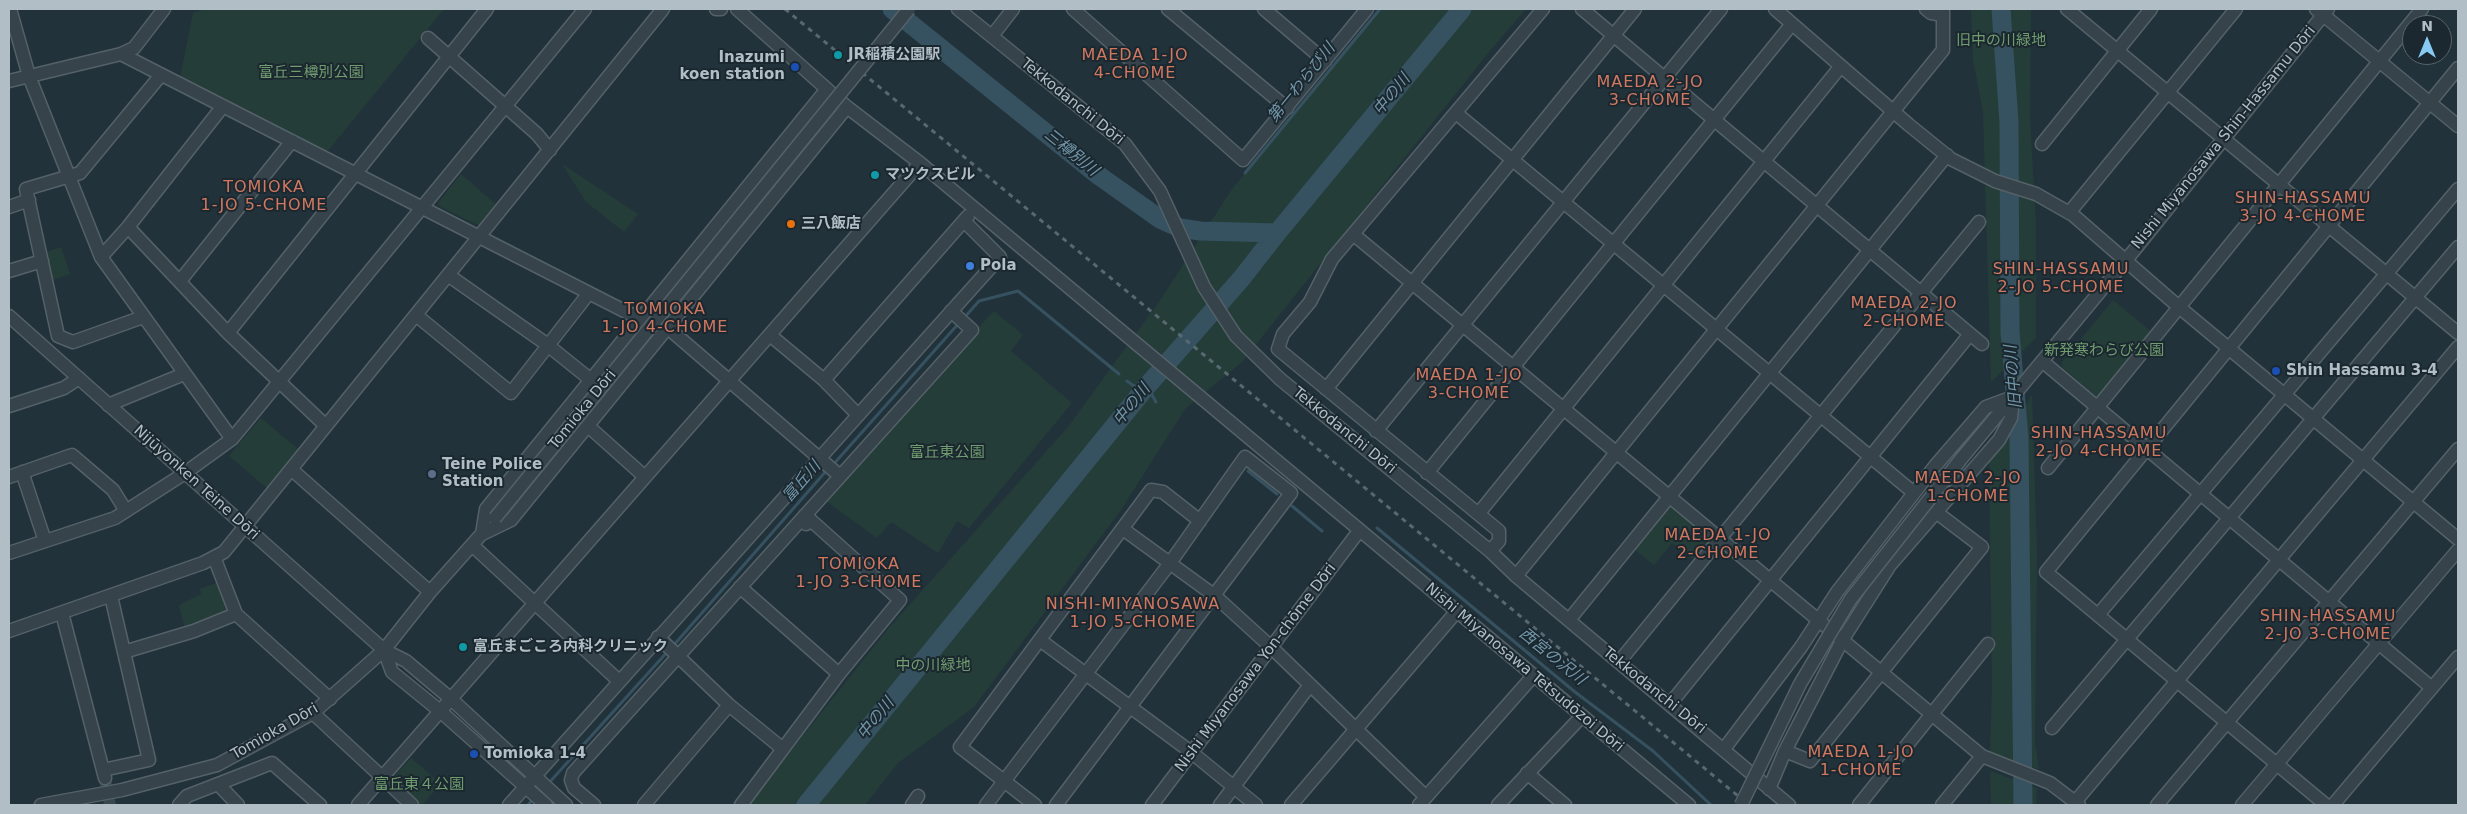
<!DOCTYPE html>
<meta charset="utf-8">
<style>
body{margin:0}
#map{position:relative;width:2467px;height:814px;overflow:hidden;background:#22323a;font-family:"DejaVu Sans",sans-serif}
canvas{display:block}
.frame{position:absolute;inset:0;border:10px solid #b1bec6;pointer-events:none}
.north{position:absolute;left:2402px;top:15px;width:50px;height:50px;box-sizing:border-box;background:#1b282f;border:1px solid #57646b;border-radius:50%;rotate:0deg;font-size:14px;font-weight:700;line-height:20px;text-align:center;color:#b1bec6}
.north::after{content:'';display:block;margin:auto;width:18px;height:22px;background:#87cbf5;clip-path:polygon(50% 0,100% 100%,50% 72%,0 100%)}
</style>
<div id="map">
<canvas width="2467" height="814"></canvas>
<div class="frame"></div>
<div class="north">N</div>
</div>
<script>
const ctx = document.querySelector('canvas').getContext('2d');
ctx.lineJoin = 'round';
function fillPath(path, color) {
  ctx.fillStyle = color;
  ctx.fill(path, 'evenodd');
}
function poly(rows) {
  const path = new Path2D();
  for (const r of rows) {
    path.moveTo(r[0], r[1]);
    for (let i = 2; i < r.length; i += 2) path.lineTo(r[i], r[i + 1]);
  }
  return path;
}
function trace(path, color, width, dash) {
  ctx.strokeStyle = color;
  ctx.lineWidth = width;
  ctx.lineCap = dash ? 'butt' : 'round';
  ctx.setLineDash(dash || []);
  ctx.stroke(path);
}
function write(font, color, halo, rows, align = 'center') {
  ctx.font = font + ' "DejaVu Sans","Noto Sans JP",sans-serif';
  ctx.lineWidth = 4;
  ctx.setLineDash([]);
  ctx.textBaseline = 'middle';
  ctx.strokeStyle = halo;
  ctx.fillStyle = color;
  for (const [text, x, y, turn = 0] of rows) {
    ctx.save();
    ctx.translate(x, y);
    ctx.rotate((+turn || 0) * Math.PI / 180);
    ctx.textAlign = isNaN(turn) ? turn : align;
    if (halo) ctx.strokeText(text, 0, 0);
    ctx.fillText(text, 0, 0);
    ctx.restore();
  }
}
const green = poly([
 [206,9,444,9,327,152,180,78,193,13],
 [1380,9,1526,9,1489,52,1242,362,1185,409,1121,510,974,707,898,763,865,805,748,805,888,629,1068,427,1161,299,1232,189],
 [1971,9,2031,9,2030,118,2036,223,2036,338,1991,382,1983,112,1973,60],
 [562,164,638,214,624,232,586,202],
 [461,174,498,206,482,225,478,225,439,206,438,203],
 [61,247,70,274,52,280,47,252],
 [2113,300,2152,332,2101,395,2096,396,2062,367,2062,362],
 [994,311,1023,335,1011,351,1072,403,969,528,957,521,938,553,891,522,877,538,826,501,900,410],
 [2032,394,2037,552,2035,743,2039,769,1990,754,1992,685,1989,460,2008,438],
 [261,418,298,449,268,489,229,456],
 [1668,506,1709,539,1693,559,1672,543,1654,565,1634,549],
 [216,583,227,609,224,614,185,629,179,605,201,594,200,589],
 [411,758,441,784,422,805,391,780],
 [1990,771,2037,788,2036,805,1991,805]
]);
const stream = poly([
 [1245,173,1380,9],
 [963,319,979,301,1018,291,1119,374],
 [1127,381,1134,386,1147,386,1156,402],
 [832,466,959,323],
 [1248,471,1277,494],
 [1292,506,1322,531],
 [1377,528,1575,692,1653,751,1711,805],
 [673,646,827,470],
 [547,785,669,650],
 [528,805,534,798]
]);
const river = poly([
 [892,9,1098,175,1160,219,1180,228,1200,231,1277,233],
 [2001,9,2009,122,2010,332,2019,438,2023,805],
 [806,805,1147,386,1241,279,1277,233,1462,9]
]);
const minorTunnel = poly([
 [105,778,110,805]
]);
const minor = poly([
 [10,9,29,76,101,257,232,439],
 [716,9,721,9],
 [737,9,847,107,920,163,1689,805],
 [958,9,1125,144,1160,191,1204,287,1236,336,1280,379,1490,551,1516,576,1789,805],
 [1073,9,1243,160,1367,9],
 [1168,9,1287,108],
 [1264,9,1325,61],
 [1582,9,1982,344],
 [1775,9,1909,125,1951,159,1995,181,2036,194,2073,215,2179,307,2458,539],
 [1926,9,1931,13,1943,15],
 [2067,9,2458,333],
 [2316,9,2458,126],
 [992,36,1013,9],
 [428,38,537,134,550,150],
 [121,54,640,319],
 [9,81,121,54,134,48,164,9],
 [1456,113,1914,493],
 [2042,144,2151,9],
 [9,207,29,200],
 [2069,213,2236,9],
 [128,227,228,333,326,426],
 [1353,234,1982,756,2050,783,2079,805],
 [101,257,128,227,223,106],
 [9,271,42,261],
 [448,275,545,343,591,380],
 [180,281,292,141],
 [416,315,511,393,589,293],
 [9,316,384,650,406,661,451,699,566,805],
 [143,317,73,342,58,336,26,189,80,173,161,75],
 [668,328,840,476],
 [228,333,487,9],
 [770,335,824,380,858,415],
 [2042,361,2432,688],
 [824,380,968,216],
 [1326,389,1635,9],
 [108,405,184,374],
 [9,406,64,388,79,378],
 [588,426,645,477],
 [1376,431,1721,9],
 [1961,459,2136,248,2328,9],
 [2048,468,2422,9],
 [291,469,430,592],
 [22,472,45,541],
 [1427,473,1792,24],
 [9,477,72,455,113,490,126,511],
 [1479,513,1841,66],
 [1123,529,1215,596,1271,647,1426,797],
 [482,534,486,509,827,89],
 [482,534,511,520,847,107],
 [472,545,619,681],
 [1490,551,1499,541,1499,531,1278,349,1283,334,1310,302,1332,259,1543,9],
 [9,553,115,518,185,473,232,439,585,9],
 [214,557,236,614,330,699],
 [1516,576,1943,50,1943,9],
 [740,587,839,674],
 [62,613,105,778],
 [2098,615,2458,189],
 [1569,620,1947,155],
 [9,631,203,563,224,552,663,9],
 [658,637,729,705,783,749],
 [1040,640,1191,752,1256,805],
 [384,650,392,672,440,711,546,805],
 [124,652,194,631,236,614],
 [1619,662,1979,222],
 [1670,704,1970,334],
 [313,713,412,805],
 [2052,728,2458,247],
 [1724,749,1801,647,1837,592,1935,466,1986,407,2013,397,2011,418,1999,440,1890,565,1843,639,1785,751,1769,789],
 [1785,751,1810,761,1982,547,1936,512],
 [103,770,149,760,111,596],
 [1527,773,1565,805],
 [218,784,238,805],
 [2075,802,2458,347],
 [41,805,122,790,217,765,313,713,384,650,430,592,486,529],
 [179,805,187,796,272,763,320,805],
 [358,805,920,163],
 [509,805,1000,257,964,221],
 [594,805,574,788,571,780,573,773,972,330,951,311],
 [644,805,729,705],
 [741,805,839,674,900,600,805,515,806,524],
 [912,805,918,796],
 [986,805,1170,563,1245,457,1291,493,1056,805],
 [1035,805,960,747,1151,490,1163,492,1200,521],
 [1152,805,1359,531],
 [1220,805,1310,685],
 [1291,805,1457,611],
 [1419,805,1534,675],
 [1498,805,1582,716],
 [1859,805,1988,644],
 [1942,805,1982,756],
 [2157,805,2458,449],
 [2242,805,2458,550],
 [2326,805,2046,572,2458,68],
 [2333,805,2458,657]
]);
const rail = poly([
 [785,9,1749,805]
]);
const minorBridge = poly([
 [495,518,909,9],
 [1741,805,1800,684,1850,600,1961,459]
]);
const markers = [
 [838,55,5,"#0f9aa8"],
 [795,67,5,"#1a4fb4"],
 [875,175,5,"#0f9aa8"],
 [791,224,5,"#e8710a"],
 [970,266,5,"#3f7fe0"],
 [2276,371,5,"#1a4fb4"],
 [432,474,5,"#5c6f8a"],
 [463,647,5,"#0f9aa8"],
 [474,754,5,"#1a4fb4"]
];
const parkNames = [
 ["旧中の川緑地",2001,41],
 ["富丘三樽別公園",311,73],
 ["新発寒わらび公園",2104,351],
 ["富丘東公園",947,453],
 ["中の川緑地",933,666],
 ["富丘東４公園",419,785]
];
const poiNames = [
 ["JR稲積公園駅",848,55],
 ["Inazumi",785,58,"right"],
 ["koen station",785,75,"right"],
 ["マツクスビル",885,175],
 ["三八飯店",801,224],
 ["Pola",980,266],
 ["Shin Hassamu 3-4",2286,371],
 ["Teine Police",442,465],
 ["Station",442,482],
 ["富丘まごころ内科クリニック",473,647],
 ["Tomioka 1-4",484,754]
];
const streetNames = [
 ["Tekkodanchi Dōri",1072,102,39],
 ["Nishi Miyanosawa Shin-Hassamu Dōri",2224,138,-51],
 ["Tomioka Dōri",583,410,-51],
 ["Tekkodanchi Dōri",1344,431,39],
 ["Nijūyonken Teine Dōri",196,483,42],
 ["Nishi Miyanosawa Yon-chōme Dōri",1256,668,-53],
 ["Nishi Miyanosawa Tetsudōzoi Dōri",1524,668,40],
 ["Tekkodanchi Dōri",1654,691,39],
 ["Tomioka Dōri",275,732,-30]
];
const neighbourhoodNames = [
 ["MAEDA 1-JO",1135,56],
 ["4-CHOME",1135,74],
 ["MAEDA 2-JO",1650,83],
 ["3-CHOME",1650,101],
 ["TOMIOKA",264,188],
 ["1-JO 5-CHOME",264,206],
 ["SHIN-HASSAMU",2303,199],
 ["3-JO 4-CHOME",2303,217],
 ["SHIN-HASSAMU",2061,270],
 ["2-JO 5-CHOME",2061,288],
 ["MAEDA 2-JO",1904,304],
 ["2-CHOME",1904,322],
 ["TOMIOKA",665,310],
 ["1-JO 4-CHOME",665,328],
 ["MAEDA 1-JO",1469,376],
 ["3-CHOME",1469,394],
 ["SHIN-HASSAMU",2099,434],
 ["2-JO 4-CHOME",2099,452],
 ["MAEDA 2-JO",1968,479],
 ["1-CHOME",1968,497],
 ["MAEDA 1-JO",1718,536],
 ["2-CHOME",1718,554],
 ["TOMIOKA",859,565],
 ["1-JO 3-CHOME",859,583],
 ["NISHI-MIYANOSAWA",1133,605],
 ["1-JO 5-CHOME",1133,623],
 ["SHIN-HASSAMU",2328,617],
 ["2-JO 3-CHOME",2328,635],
 ["MAEDA 1-JO",1861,753],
 ["1-CHOME",1861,771]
];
const waterNames = [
 ["第一わらび川",1302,83,-51],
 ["中の川",1392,95,-51],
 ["三樽別川",1071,153,39],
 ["旧中の川",2014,377,-95],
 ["中の川",1132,405,-51],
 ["富丘川",802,482,-49],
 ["西宮の沢川",1552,657,39],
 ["中の川",876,719,-51]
];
fillPath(green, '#253d39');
trace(stream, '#365260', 3);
trace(river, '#365260', 19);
trace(minorTunnel, '#37474f', 12, [12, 6]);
trace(minor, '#546168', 15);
trace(minor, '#36434a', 12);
trace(rail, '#586871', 3, [5, 5]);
trace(minorBridge, '#546168', 15, []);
trace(minorBridge, '#36434a', 12);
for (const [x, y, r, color] of markers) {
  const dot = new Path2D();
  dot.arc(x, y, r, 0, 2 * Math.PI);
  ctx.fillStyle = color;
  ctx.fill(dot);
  trace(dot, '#1b282f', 2);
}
write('15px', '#709c70', '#1b282f', parkNames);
write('bold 15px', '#b1bec6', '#1b282f', poiNames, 'left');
write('15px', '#b1bec6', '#1b282f', streetNames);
ctx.letterSpacing = '1px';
write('16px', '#d17861', '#1b282f', neighbourhoodNames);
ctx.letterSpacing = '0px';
write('italic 16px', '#7296a9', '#1b282f', waterNames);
</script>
